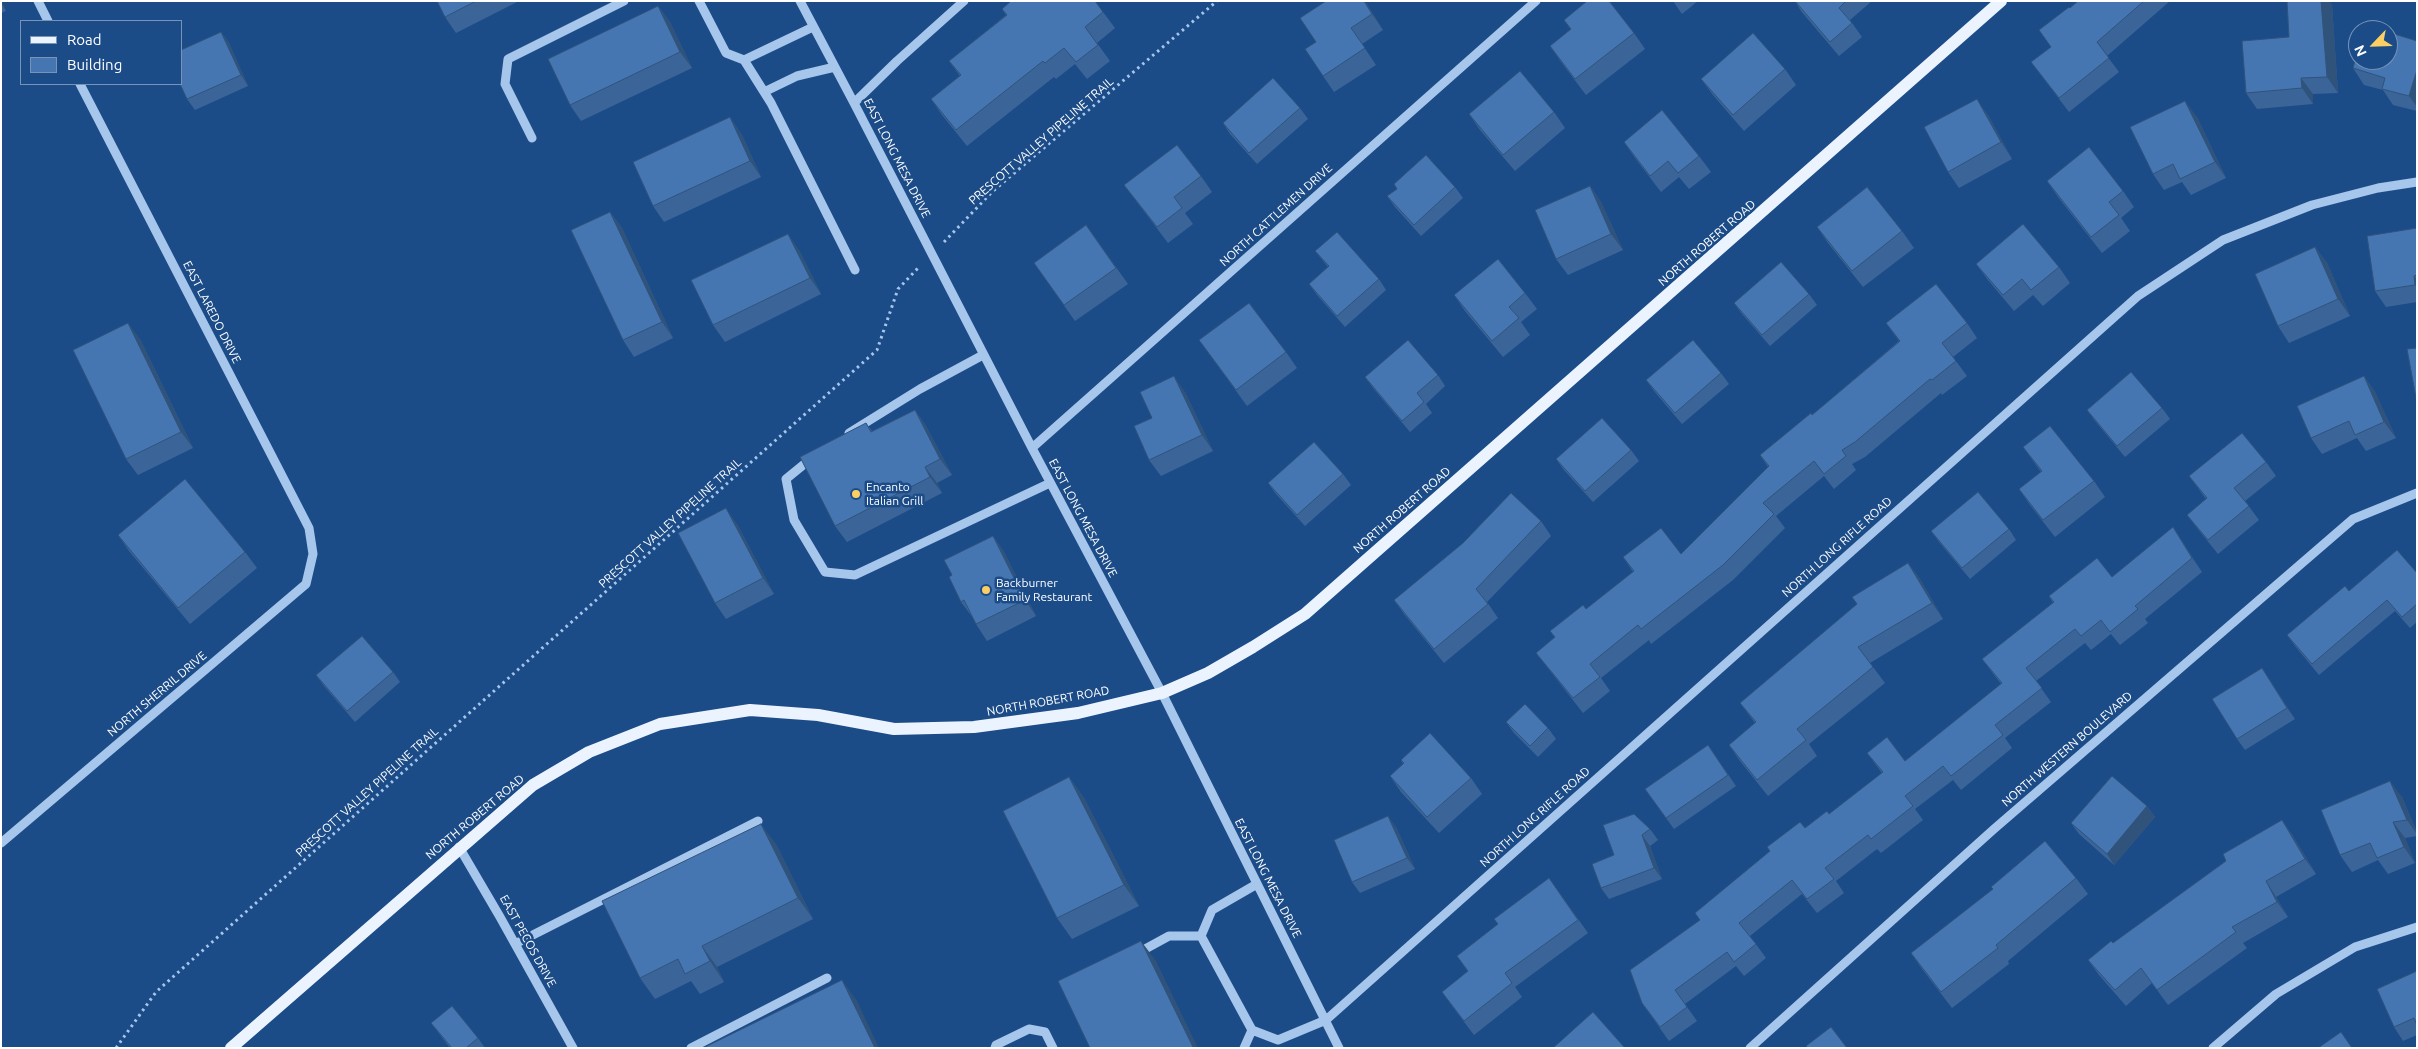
<!DOCTYPE html>
<style>
body{margin:0}
#map{position:relative;width:2418px;height:1049px;overflow:hidden;background:#1c4c88;font-family:Ubuntu,sans-serif}
canvas{display:block}
.frame{position:absolute;inset:0;border:2px solid #fff;pointer-events:none}
.legend{position:absolute;left:20px;top:20px;width:162px;height:65px;box-sizing:border-box;background:#1c4c88;border:1px solid #7794b8;margin:0;padding:6px 9px;list-style:none;font-size:15px;color:#fff}
.legend li{display:flex;align-items:center;gap:10px;height:25px}
.legend b{width:25px;border:1px solid #7794b8}
.north{position:absolute;left:2348px;top:20px;width:50px;height:50px;box-sizing:border-box;background:#1c4c88;border:1px solid #7794b8;border-radius:50%;rotate:246deg;font-size:14px;font-weight:700;line-height:20px;text-align:center;color:#fff}
.north::after{content:'';display:block;margin:auto;width:18px;height:22px;background:#fccf64;clip-path:polygon(50% 0,100% 100%,50% 72%,0 100%)}
</style>
<div id="map">
<canvas width="2418" height="1049"></canvas>
<div class="frame"></div>
<ul class="legend">
<li><b style="height:6px;background:#ebf3ff"></b>Road</li>
<li><b style="height:14px;background:#4576b1"></b>Building</li>
</ul>
<div class="north">N</div>
</div>
<script>
const ctx = document.querySelector('canvas').getContext('2d');
ctx.lineJoin = 'round';
function poly(rows) {
  const path = new Path2D();
  for (const r of rows) {
    path.moveTo(r[0], r[1]);
    for (let i = 2; i < r.length; i += 2) path.lineTo(r[i], r[i + 1]);
  }
  return path;
}
function trace(path, color, width, dash) {
  ctx.strokeStyle = color;
  ctx.lineWidth = width;
  ctx.lineCap = dash ? 'butt' : 'round';
  ctx.setLineDash(dash || []);
  ctx.stroke(path);
}
function fillPath(path, color) {
  ctx.fillStyle = color;
  ctx.fill(path, 'evenodd');
}
function write(font, color, halo, rows, align = 'center') {
  ctx.font = font + ' Ubuntu,sans-serif';
  ctx.lineWidth = 5;
  ctx.setLineDash([]);
  ctx.textBaseline = 'middle';
  ctx.strokeStyle = halo;
  ctx.fillStyle = color;
  for (const [text, x, y, turn = 0] of rows) {
    ctx.save();
    ctx.translate(x, y);
    ctx.rotate((+turn || 0) * Math.PI / 180);
    ctx.textAlign = isNaN(turn) ? turn : align;
    if (halo) ctx.strokeText(text, 0, 0);
    ctx.fillText(text, 0, 0);
    ctx.restore();
  }
}
const path = poly([
 [944,242,992,192,1217,1],
 [116,1048,156,992,877,350,898,289,920,266]
]);
const minor = poly([
 [38,1,48,21],
 [699,1,726,53,744,60,813,27],
 [800,1,854,103,1032,448,1162,693,1339,1048],
 [744,60,771,103,855,270],
 [764,92,797,76,835,67],
 [854,103,897,61,964,1],
 [532,138,505,84,508,59,624,1],
 [849,433,920,389,983,355],
 [1032,448,1536,1],
 [813,457,786,479,794,520,825,572,855,575,1050,483],
 [1,843,306,584,313,554,309,528,80,84],
 [459,847,500,917,573,1048],
 [1257,884,1212,910,1201,936,1252,1030,1278,1040,1326,1020,2138,296,2223,240,2312,205,2378,188,2417,182],
 [515,944,758,821],
 [1136,954,1169,936,1201,936],
 [691,1048,827,978],
 [995,1048,996,1045,1029,1029,1045,1032,1053,1048],
 [1244,1048,1252,1030],
 [1750,1048,1994,829,2353,519,2417,493],
 [2213,1048,2276,994,2355,947,2417,927]
]);
const major = poly([
 [231,1048,533,785,589,752,660,724,750,710,818,715,894,729,974,727,1078,713,1162,693,1208,673,1253,647,1305,614,2001,1]
]);
const wall = poly([
 [1,1,6,11,1,13],
 [437,1,519,1,456,33,445,17],
 [1326,1,1365,1,1383,30,1362,44,1376,65,1334,92,1323,76],
 [1673,1,1698,1,1682,14],
 [1795,1,1872,1,1850,20,1862,37,1839,56,1801,11],
 [2078,1,2170,1,2107,56,2119,72,2069,112,2031,62,2051,47,2039,30,2070,8],
 [2287,1,2329,1,2332,5,2338,93,2313,94,2313,104,2257,109,2246,93,2289,37],
 [658,6,670,22,692,68,581,121,570,105],
 [1002,9,1103,12,1115,28,1097,43,1110,61,1087,79,1075,64,1056,79,1054,77,967,146,942,115,931,99,960,76,949,61,1006,15],
 [1564,20,1634,33,1645,49,1586,95,1561,62,1550,46,1571,30],
 [221,32,229,43,248,86,195,110,187,99],
 [2417,41,2417,111,2393,105,2383,90,2364,85,2353,68],
 [1785,69,1796,85,1744,131,1713,95,1701,79],
 [1300,108,1308,119,1257,164,1230,134,1223,123],
 [1554,112,1565,128,1515,171,1480,130,1469,114],
 [1988,115,2012,159,1959,188,1948,172],
 [2197,117,2226,178,2191,195,2182,182,2164,190,2153,174],
 [741,133,761,177,664,222,653,206],
 [1624,142,1699,156,1711,172,1689,189,1679,177,1661,192,1635,158],
 [1201,176,1212,192,1185,213,1193,224,1168,243,1124,185],
 [2047,181,2123,191,2134,207,2121,218,2130,231,2102,253,2058,197],
 [1590,186,1601,202,1623,250,1568,275,1556,259],
 [1455,187,1463,198,1421,236,1395,207,1387,196],
 [610,212,622,228,673,338,634,357,623,340],
 [1086,225,1128,284,1075,321,1034,263],
 [1817,227,1902,231,1914,248,1863,287,1828,243],
 [2417,228,2417,302,2386,307,2375,291],
 [2315,247,2327,263,2350,316,2289,343,2278,326],
 [799,250,821,294,725,342,713,325],
 [1315,251,1379,279,1386,290,1345,327,1317,295,1309,284,1328,267],
 [1976,264,2059,267,2070,283,2043,306,2033,295,2014,311,1988,280],
 [1525,293,1537,309,1521,322,1530,335,1503,357,1465,311,1454,295],
 [1809,294,1817,305,1770,346,1742,314,1734,303],
 [1886,323,1967,323,1977,338,1953,357,1967,376,1942,395,1941,393,1865,457,1852,464,1856,470,1834,489,1824,476,1776,516,1785,528,1733,580,1651,644,1649,640,1601,678,1610,691,1583,713,1547,667,1536,653,1555,638,1550,631,1586,609,1633,572,1623,557,1681,554,1768,467,1760,455,1812,415,1899,341],
 [140,339,193,448,138,475,126,459],
 [1199,340,1286,352,1297,368,1247,406],
 [1721,373,1729,384,1682,424,1654,391,1646,380],
 [1438,375,1445,386,1426,404,1432,413,1410,432,1373,388,1365,377],
 [2364,376,2375,392,2396,438,2366,451,2357,438,2322,454,2311,438],
 [1185,392,1213,451,1161,476,1149,460,1152,418],
 [2162,408,2170,419,2125,457,2095,421,2087,410],
 [915,410,926,426,952,475,937,483,942,493,847,542,835,526,866,423,872,431],
 [2023,447,2094,481,2105,497,2055,537,2030,505,2019,489,2041,472],
 [1631,450,1639,461,1593,502,1564,470,1556,459],
 [2266,462,2276,476,2245,501,2259,520,2218,554,2197,528,2187,515,2206,499,2189,476],
 [1343,474,1351,485,1305,526,1276,494,1268,483],
 [1541,521,1551,536,1487,602,1498,618,1444,663,1404,614,1394,600],
 [737,524,774,594,726,619,715,603],
 [2173,527,2202,572,2145,619,2148,623,2120,645,2111,634,2091,650,2085,643,2036,681,2051,702,2005,738,2012,748,1961,790,1953,780,1915,809,1923,820,1881,853,1877,849,1836,881,1844,893,1817,913,1802,894,1750,936,1766,958,1744,976,1736,966,1685,1004,1697,1021,1669,1041,1642,1003,1700,920,1695,913,1805,828,1829,814,1882,773,1867,753,1905,761,2001,684,1982,659,2053,603,2049,596,2112,577],
 [2009,529,2016,540,1970,579,1939,542,1931,531],
 [118,535,245,552,257,568,190,624,129,551],
 [993,536,1004,552,1036,616,987,641,976,624,973,618,961,602,952,575],
 [1908,563,1920,579,1943,619,1870,663,1885,683,1809,744,1817,756,1768,796,1740,761,1729,745,1755,723,1740,703],
 [2417,573,2417,622,2410,628,2395,611,2319,675,2295,646,2287,635,2349,591],
 [2262,668,2295,719,2245,750,2237,739],
 [393,672,400,682,355,722,324,686,316,675],
 [1506,722,1548,728,1556,739,1538,757,1514,733],
 [1708,745,1736,786,1674,829,1645,789],
 [1401,760,1471,778,1482,794,1439,833,1401,792,1390,776,1403,764],
 [1069,777,1084,798,1139,906,1072,939,1057,918],
 [2402,797,2417,833,2417,836,2405,838,2415,863,2388,874,2378,860,2352,872,2340,855],
 [2147,806,2155,817,2114,865,2079,834,2071,823],
 [2282,820,2293,836,2316,874,2276,897,2288,917,2243,943,2247,948,2168,1005,2152,983,2126,1006,2099,975,2088,960,2113,943],
 [1396,827,1415,869,1360,893,1352,882],
 [1650,829,1658,840,1650,846,1662,879,1609,899,1601,888,1614,855],
 [776,844,813,919,717,967,724,982,700,994,691,981,655,999,640,978],
 [1549,878,1588,933,1515,987,1522,997,1474,1035,1452,1006,1442,992,1468,972,1457,956,1498,924],
 [2076,878,2088,894,2008,961,2009,964,1952,1008,1922,969,1911,953,1993,890],
 [2417,971,2417,1035,2403,1041,2394,1027],
 [431,1023,478,1038,485,1048,450,1048]
]);
const shadedWall = poly([
 [1,1,2,1,6,11,1,3],
 [1364,1,1365,1,1383,30,1372,14],
 [2321,1,2329,1,2332,5,2338,93,2327,77],
 [658,6,670,22,692,68,680,52],
 [221,32,229,43,248,86,241,75],
 [2417,70,2417,107,2409,96],
 [2301,78,2313,94,2313,104,2302,88],
 [1977,99,1988,115,2012,159,2001,142],
 [2185,101,2197,117,2226,178,2215,162],
 [730,117,741,133,761,177,750,161],
 [1590,186,1601,202,1623,250,1611,234],
 [610,212,622,228,673,338,662,322],
 [788,234,799,250,821,294,810,278],
 [2315,247,2327,263,2350,316,2338,299],
 [2414,276,2417,279,2417,287,2415,285],
 [128,323,140,339,193,448,181,432],
 [1174,376,1185,392,1213,451,1202,435],
 [2364,376,2375,392,2396,438,2384,422],
 [915,410,926,426,952,475,940,459],
 [925,467,937,483,942,493,930,477],
 [726,508,737,524,774,594,763,578],
 [2173,527,2182,541,2202,572,2192,558],
 [993,536,1004,552,1036,616,1025,600],
 [1908,563,1920,579,1943,619,1932,603],
 [2262,668,2269,679,2295,719,2287,708],
 [1069,777,1084,798,1139,906,1124,885],
 [2390,781,2402,797,2417,834,2407,820],
 [2147,806,2155,817,2114,865,2107,854],
 [1388,816,1396,827,1415,869,1407,858],
 [2282,820,2293,836,2316,874,2305,859],
 [2393,822,2405,838,2415,863,2404,847],
 [761,824,776,844,813,919,798,898],
 [1642,835,1650,846,1662,879,1654,868],
 [2266,881,2276,897,2288,917,2277,902],
 [1141,941,1156,961,1198,1048,1193,1047],
 [702,946,717,967,724,982,710,961],
 [842,980,857,1001,879,1048,875,1048]
]);
const building = poly([
 [437,1,476,1,445,17,437,1],
 [1011,1,1095,1,1103,12,1085,27,1098,45,1076,62,1064,48,1045,63,1043,61,956,130,931,99,961,75,949,61,1007,15,1002,9,1011,1],
 [1326,1,1364,1,1372,14,1351,28,1365,48,1323,76,1305,49,1316,42,1300,18,1326,1],
 [1587,1,1609,1,1634,33,1575,79,1550,46,1571,29,1564,20,1587,1],
 [1795,1,1846,1,1839,8,1852,23,1830,42,1795,1],
 [2078,1,2144,1,2097,42,2109,58,2059,98,2031,62,2051,47,2039,30,2069,7,2070,8,2078,1],
 [2287,1,2321,1,2327,77,2301,78,2302,88,2246,93,2242,41,2289,37,2287,1],
 [658,6,680,52,570,105,548,59,658,6],
 [2365,26,2379,30,2364,30,2365,26],
 [221,32,241,75,187,99,180,84,181,84,181,50,221,32],
 [2388,32,2417,41,2417,70,2409,96,2382,89,2385,78,2353,68,2358,50,2358,60,2388,60,2388,32],
 [1753,33,1785,69,1733,115,1701,79,1753,33],
 [1520,71,1554,112,1503,155,1469,114,1520,71],
 [1273,78,1300,108,1249,153,1223,123,1273,78],
 [1977,99,2001,142,1948,172,1924,127,1977,99],
 [2185,101,2215,162,2180,179,2173,164,2153,174,2130,127,2185,101],
 [1662,110,1699,156,1678,173,1668,161,1650,176,1624,142,1662,110],
 [730,117,750,161,653,206,633,162,730,117],
 [1177,145,1201,176,1174,197,1182,208,1157,227,1124,185,1177,145],
 [2089,147,2123,191,2109,202,2119,215,2091,237,2047,181,2089,147],
 [1426,155,1455,187,1414,225,1387,196,1397,189,1394,184,1426,155],
 [1590,186,1611,234,1556,259,1535,210,1590,186],
 [1867,187,1902,231,1852,271,1817,227,1867,187],
 [610,212,662,322,623,340,571,230,610,212],
 [2023,224,2059,267,2031,290,2022,279,2003,295,1976,264,2023,224],
 [1086,225,1116,268,1064,305,1034,263,1086,225],
 [2417,228,2417,275,2414,276,2415,285,2375,291,2367,236,2417,228],
 [1337,232,1379,279,1337,316,1309,284,1329,266,1315,251,1337,232],
 [788,234,810,278,713,325,691,280,788,234],
 [2315,247,2338,299,2278,326,2255,274,2315,247],
 [1498,259,1525,293,1509,307,1519,318,1492,341,1454,295,1498,259],
 [1781,262,1809,294,1762,335,1734,303,1781,262],
 [1936,284,1967,323,1942,343,1956,361,1932,380,1930,379,1855,442,1842,450,1846,456,1824,474,1814,461,1763,503,1774,514,1723,565,1641,629,1638,625,1590,664,1600,677,1573,698,1536,653,1555,637,1550,631,1583,605,1586,609,1634,571,1623,557,1661,528,1681,554,1769,466,1760,455,1811,413,1812,415,1900,341,1886,323,1936,284],
 [1249,303,1286,352,1236,390,1199,340,1249,303],
 [128,323,181,432,126,459,73,350,128,323],
 [1408,340,1438,375,1417,393,1424,402,1402,421,1365,377,1408,340],
 [1693,340,1721,373,1675,413,1646,380,1693,340],
 [2417,348,2417,403,2407,349,2417,348],
 [2131,372,2162,408,2117,446,2087,410,2131,372],
 [1174,376,1202,435,1149,460,1134,426,1152,418,1140,392,1174,376],
 [2364,376,2384,422,2355,435,2349,421,2311,438,2297,406,2364,376],
 [915,410,940,459,925,467,930,477,835,526,800,457,866,423,871,432,915,410],
 [1602,418,1631,450,1585,491,1556,459,1602,418],
 [2050,426,2094,481,2043,520,2019,489,2042,471,2023,447,2050,426],
 [2242,433,2266,462,2234,488,2249,506,2208,540,2187,515,2207,498,2189,476,2242,433],
 [1314,442,1343,474,1297,515,1268,483,1314,442],
 [185,479,245,552,178,608,118,535,185,479],
 [1978,492,2009,529,1962,568,1931,531,1978,492],
 [1511,493,1541,521,1476,589,1488,604,1434,649,1394,600,1463,543,1511,493],
 [726,508,763,578,715,603,678,533,726,508],
 [2173,527,2192,558,2135,606,2138,609,2110,632,2101,620,2081,636,2075,629,2026,668,2042,688,1995,725,2003,735,1951,776,1943,766,1905,796,1913,806,1871,839,1868,835,1825,868,1834,879,1807,899,1792,880,1739,923,1756,944,1734,962,1727,952,1675,990,1687,1007,1660,1027,1642,1003,1630,970,1700,920,1695,913,1770,851,1767,847,1800,822,1805,828,1827,811,1829,814,1883,772,1867,753,1887,737,1905,761,2002,683,1982,659,2054,602,2049,596,2097,558,2112,577,2173,527],
 [993,536,1025,600,976,624,964,600,961,602,949,577,952,575,944,560,993,536],
 [2397,550,2417,573,2417,604,2402,617,2387,600,2312,664,2287,635,2345,586,2349,591,2397,550],
 [1908,563,1932,603,1858,647,1873,667,1797,729,1806,740,1757,780,1729,745,1756,722,1740,703,1857,604,1852,597,1908,563],
 [362,636,393,672,347,711,316,675,362,636],
 [2262,668,2287,708,2237,739,2212,699,2262,668],
 [1525,704,1548,728,1530,746,1506,722,1525,704],
 [1430,733,1471,778,1427,817,1390,776,1404,763,1401,760,1430,733],
 [1708,745,1728,775,1666,818,1645,789,1708,745],
 [2112,776,2147,806,2107,854,2071,823,2112,776],
 [1069,777,1124,885,1057,918,1003,811,1069,777],
 [2390,781,2407,820,2393,822,2404,847,2377,858,2370,843,2340,855,2321,810,2390,781],
 [1634,814,1650,829,1642,835,1654,868,1601,888,1592,864,1614,855,1603,825,1634,814],
 [1388,816,1407,858,1352,882,1334,840,1388,816],
 [2282,820,2305,859,2266,881,2277,902,2232,927,2236,932,2157,990,2141,968,2115,990,2088,960,2111,941,2113,943,2226,861,2223,854,2282,820],
 [761,824,798,898,702,946,710,961,685,974,678,959,640,978,602,901,761,824],
 [2045,841,2076,878,1996,945,1998,948,1941,992,1911,953,1993,889,1991,887,2045,841],
 [1549,878,1578,920,1505,973,1512,983,1464,1021,1442,992,1468,971,1457,956,1498,924,1494,919,1549,878],
 [1141,941,1193,1047,1192,1048,1090,1048,1058,981,1141,941],
 [2417,971,2417,1025,2414,1018,2394,1027,2377,989,2417,971],
 [842,980,875,1048,703,1048,842,980],
 [452,1006,478,1038,466,1048,452,1048,431,1023,452,1006],
 [1593,1012,1625,1048,1553,1048,1593,1012],
 [1831,1027,1847,1048,1808,1048,1806,1046,1831,1027],
 [2341,1032,2352,1048,2318,1048,2341,1032]
]);
const markers = [
 [856,494,5,"#fccf64"],
 [986,590,5,"#fccf64"]
];
const streetNames = [
 ["PRESCOTT VALLEY PIPELINE TRAIL",1041,141,-41],
 ["EAST LONG MESA DRIVE",897,158,63],
 ["NORTH CATTLEMEN DRIVE",1276,215,-42],
 ["NORTH ROBERT ROAD",1707,243,-41],
 ["EAST LAREDO DRIVE",212,312,63],
 ["NORTH ROBERT ROAD",1402,510,-41],
 ["EAST LONG MESA DRIVE",1083,518,62],
 ["PRESCOTT VALLEY PIPELINE TRAIL",670,523,-42],
 ["NORTH LONG RIFLE ROAD",1837,547,-42],
 ["NORTH SHERRIL DRIVE",157,694,-40],
 ["NORTH ROBERT ROAD",1048,701,-10],
 ["NORTH WESTERN BOULEVARD",2067,749,-41],
 ["PRESCOTT VALLEY PIPELINE TRAIL",367,792,-42],
 ["NORTH ROBERT ROAD",475,817,-40],
 ["NORTH LONG RIFLE ROAD",1535,817,-42],
 ["EAST LONG MESA DRIVE",1268,878,63],
 ["EAST PECOS DRIVE",528,941,61]
];
const poiNames = [
 ["Encanto",866,487],
 ["Italian Grill",866,501],
 ["Backburner",996,583],
 ["Family Restaurant",996,597]
];
trace(path, '#a6c6ec', 3, [2.5, 4]);
trace(minor, '#a6c6ec', 9);
trace(major, '#ebf3ff', 12);
fillPath(wall, '#3b6598');
fillPath(shadedWall, '#30537c');
fillPath(building, '#4576b1');
trace(building, '#30537c', 1);
for (const [x, y, r, color] of markers) {
  const dot = new Path2D();
  dot.arc(x, y, r, 0, 2 * Math.PI);
  ctx.fillStyle = color;
  ctx.fill(dot);
  trace(dot, '#1c4c88', 2);
}
write('12px', '#fff', '#1c4c88', streetNames);
write('12px', '#fff', '#1c4c88', poiNames, 'left');
</script>
